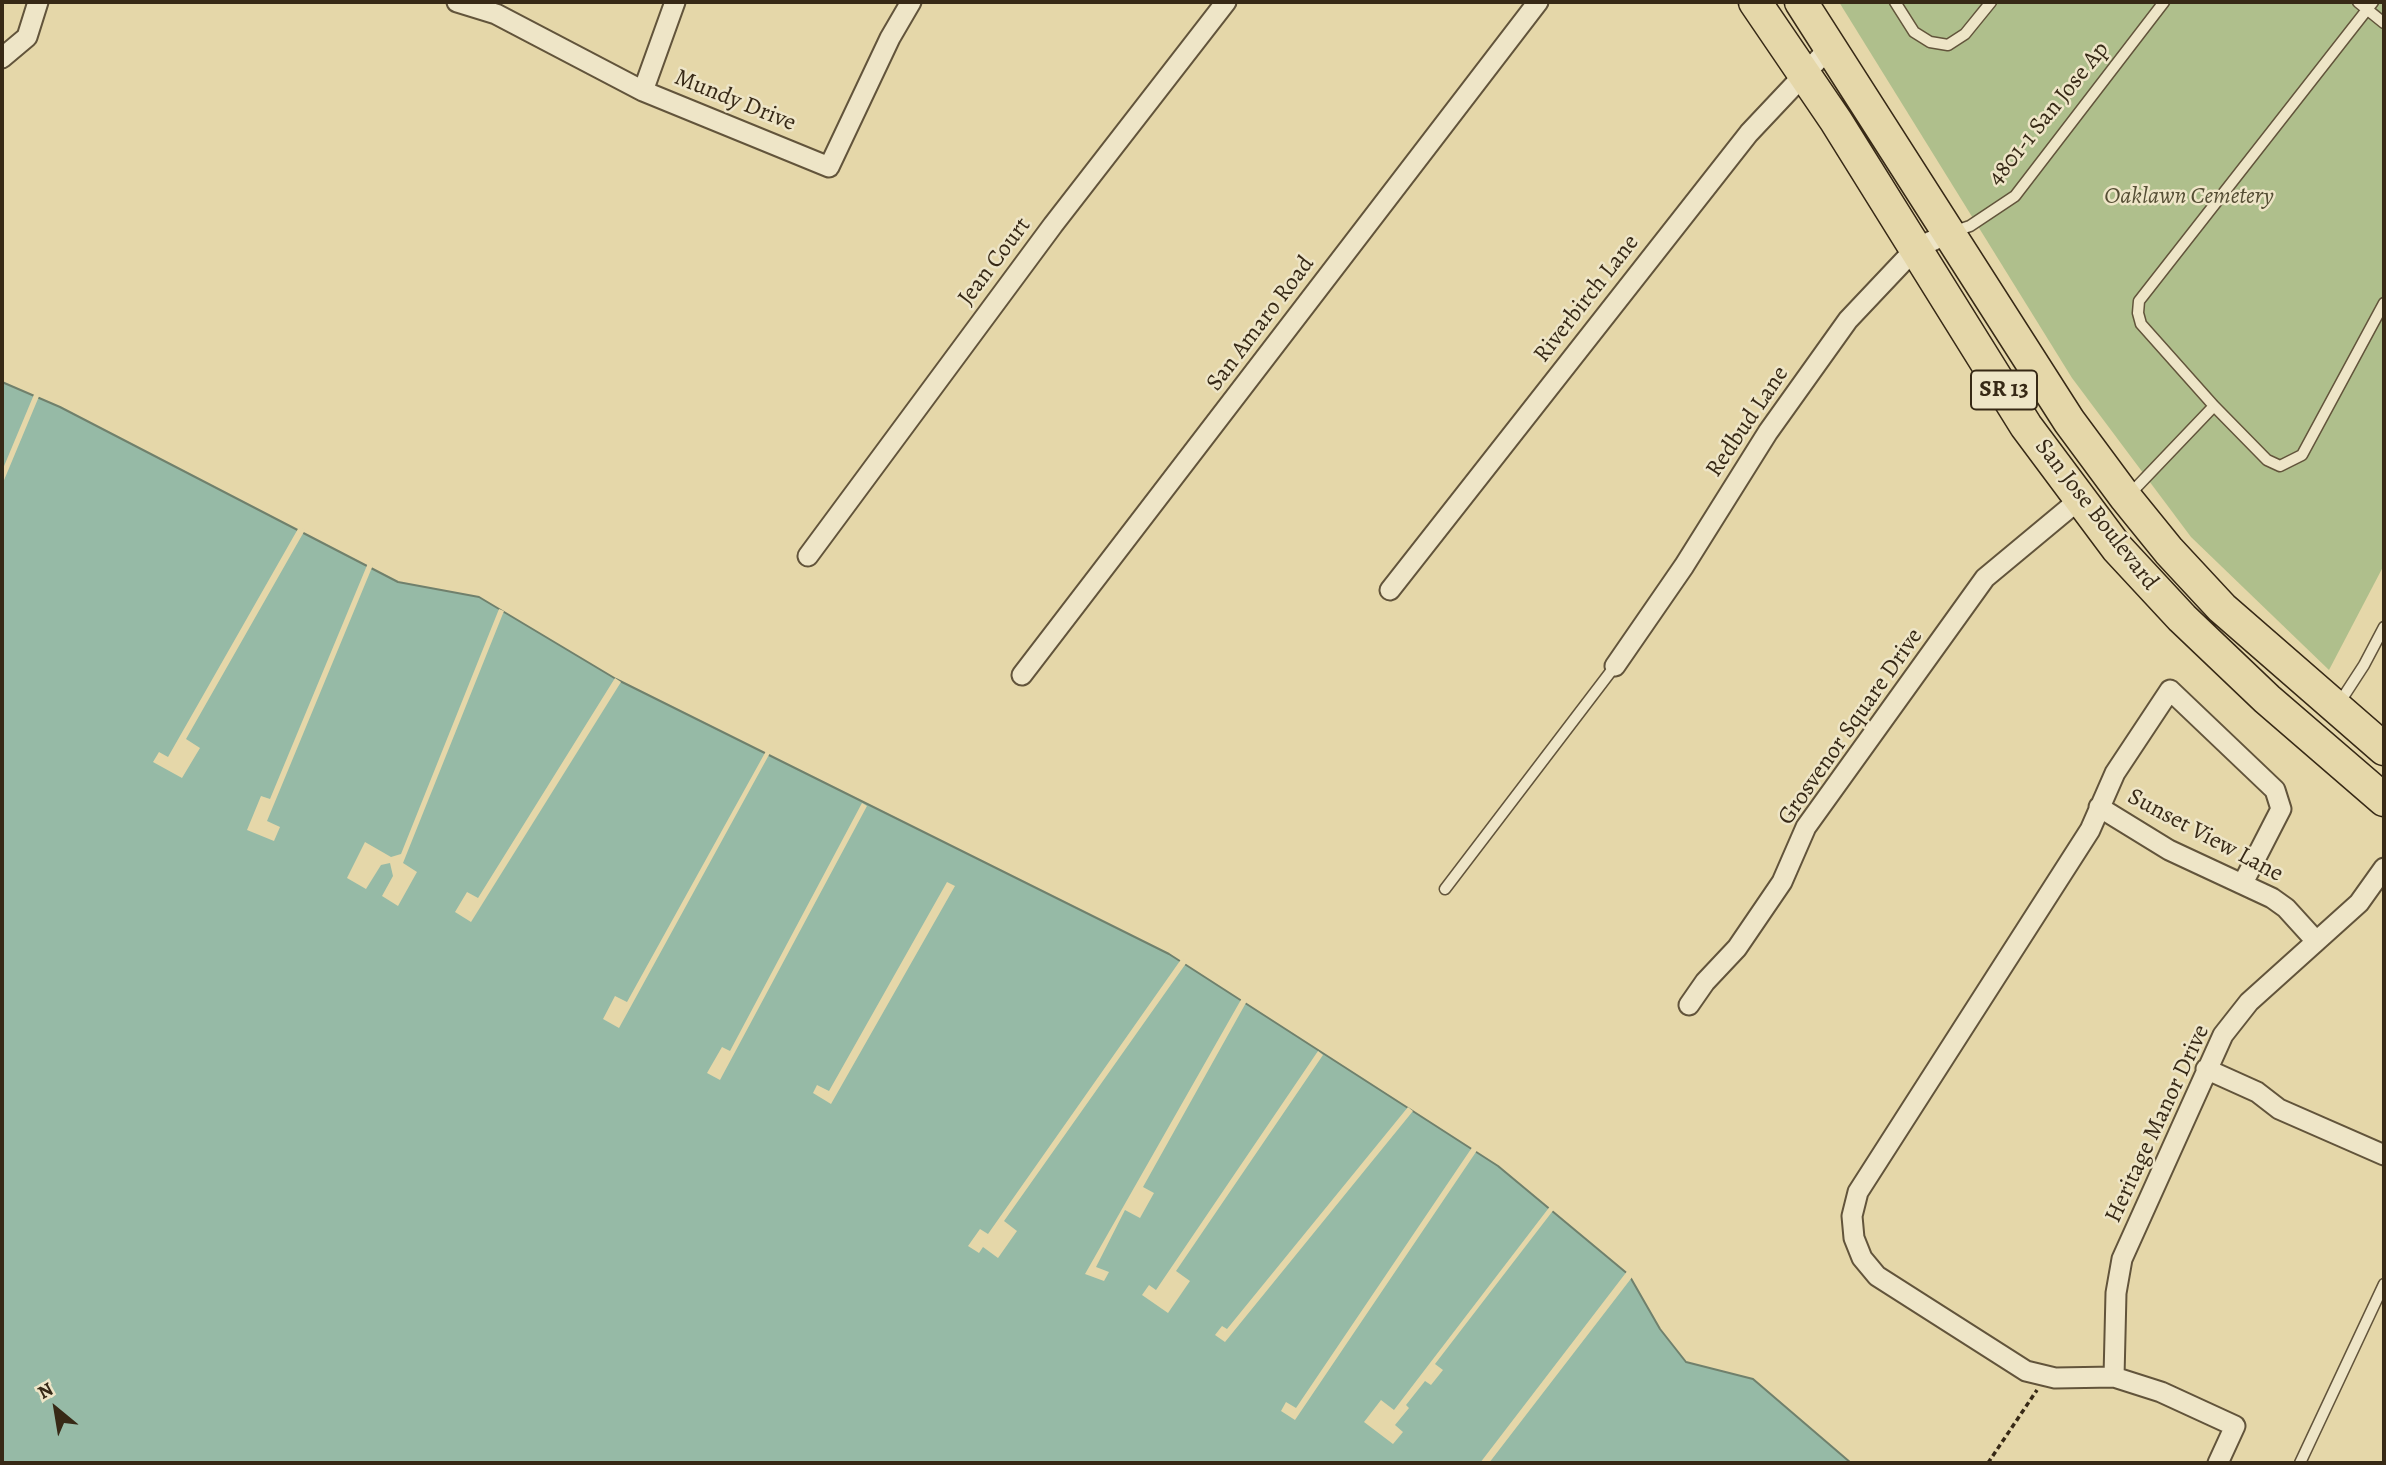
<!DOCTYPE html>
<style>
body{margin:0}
#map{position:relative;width:2386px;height:1465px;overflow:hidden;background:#e5d7a9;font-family:Alegreya,serif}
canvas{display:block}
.frame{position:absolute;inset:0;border:4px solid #372916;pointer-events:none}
.north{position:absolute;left:21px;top:1374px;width:70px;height:70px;-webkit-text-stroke:5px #eee5c7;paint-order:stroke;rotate:330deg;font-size:19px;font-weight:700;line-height:28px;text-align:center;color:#372916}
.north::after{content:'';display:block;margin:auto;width:24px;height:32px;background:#372916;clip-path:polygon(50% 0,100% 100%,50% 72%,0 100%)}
</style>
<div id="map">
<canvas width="2386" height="1465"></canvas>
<div class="frame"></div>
<div class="north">N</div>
</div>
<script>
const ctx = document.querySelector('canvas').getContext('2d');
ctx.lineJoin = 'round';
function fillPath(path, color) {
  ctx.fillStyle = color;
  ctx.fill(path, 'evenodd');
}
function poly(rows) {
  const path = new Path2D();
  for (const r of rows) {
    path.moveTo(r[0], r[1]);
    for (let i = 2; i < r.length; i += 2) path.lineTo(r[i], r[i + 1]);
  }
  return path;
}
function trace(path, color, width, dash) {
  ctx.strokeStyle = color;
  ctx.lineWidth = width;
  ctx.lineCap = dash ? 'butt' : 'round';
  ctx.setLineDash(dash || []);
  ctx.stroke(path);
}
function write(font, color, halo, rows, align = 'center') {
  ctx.font = font + ' Alegreya,serif';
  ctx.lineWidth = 5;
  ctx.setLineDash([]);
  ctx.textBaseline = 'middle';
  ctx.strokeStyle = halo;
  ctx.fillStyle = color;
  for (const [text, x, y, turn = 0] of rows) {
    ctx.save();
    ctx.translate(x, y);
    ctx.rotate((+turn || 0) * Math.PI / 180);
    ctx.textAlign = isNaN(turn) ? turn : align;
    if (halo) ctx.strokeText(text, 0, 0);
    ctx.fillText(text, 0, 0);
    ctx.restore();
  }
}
const green = poly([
 [1839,2,2384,2,2384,565,2329,670,2191,537,2072,378]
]);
const water = poly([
 [2,382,60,407,398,582,479,597,616,679,1169,954,1498,1166,1629,1275,1660,1329,1686,1362,1753,1379,1851,1463,2,1463,2,382]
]);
const pier = poly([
 [35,392,40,394,2,485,2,471],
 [299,527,305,530,186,739,200,748,182,778,153,762,159,752,168,757],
 [368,563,373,565,267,821,280,827,274,841,247,830,261,796,270,799],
 [499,609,504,611,403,863,417,872,398,906,382,896,393,876,390,863,381,865,366,889,347,878,365,842,391,857,401,854],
 [615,678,621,682,471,922,455,912,467,892,478,898],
 [766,751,770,753,619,1028,603,1019,615,996,627,1002],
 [862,803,867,806,720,1080,707,1073,722,1047,730,1051],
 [947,882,955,886,831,1104,813,1093,817,1085,829,1091],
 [1182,958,1187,962,1004,1221,1017,1231,998,1258,983,1247,979,1253,968,1246,980,1229,988,1234],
 [1242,998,1247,1001,1143,1187,1154,1193,1140,1218,1125,1210,1096,1267,1109,1272,1104,1281,1085,1274],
 [1318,1051,1323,1055,1176,1271,1190,1281,1168,1313,1142,1295,1149,1285,1156,1290],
 [1408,1107,1413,1111,1225,1342,1215,1335,1222,1326,1227,1329],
 [1473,1146,1478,1149,1295,1420,1281,1411,1286,1402,1296,1408],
 [1551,1205,1555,1208,1435,1364,1443,1370,1431,1385,1425,1381,1406,1405,1409,1408,1395,1425,1403,1432,1393,1444,1364,1422,1381,1400,1394,1410],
 [1628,1270,1633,1276,1489,1463,1480,1463]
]);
const path = poly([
 [1988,1463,2037,1390]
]);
const lane = poly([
 [1895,2,1914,32,1930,42,1948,45,1965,34,1991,2],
 [2358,2,2384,23],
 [2373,2,2139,301,2138,313,2141,324,2214,406,2267,460,2280,466,2302,455,2384,303],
 [1952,232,1970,226,2015,196,2164,2],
 [2129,495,2214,406],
 [2338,705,2364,665,2384,627],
 [1445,889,1615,666],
 [2300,1463,2384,1284]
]);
const street = poly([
 [457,2,496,14,643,91,829,167,890,38,911,2],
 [2,58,27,37,38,2],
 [643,91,675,2],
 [808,556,1053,225,1226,2],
 [1390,590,1749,133,1831,46],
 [1615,666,1684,566,1768,432,1848,320,1916,248,1950,233],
 [1022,675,1538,2],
 [2099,807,2169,850,2272,898,2286,908,2316,941],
 [1689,1005,1705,982,1737,948,1782,882,1806,827,1985,578,2080,499],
 [2206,1069,2257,1092,2279,1109,2384,1155],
 [2114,1377,2116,1293,2122,1259,2223,1035,2249,1002,2359,903,2384,868],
 [2218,1463,2235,1426,2161,1392,2114,1377,2055,1378,2026,1371,1877,1276,1862,1258,1854,1238,1852,1216,1858,1192,2090,830,2115,773,2170,690,2275,790,2281,809,2243,883]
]);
const primary = poly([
 [1755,2,1836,121,2026,426,2117,548,2182,618,2267,699,2384,800],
 [1801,2,2069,421,2126,498,2169,551,2222,608,2384,749]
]);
const shields = [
 [2004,390,66]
];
const shieldNames = [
 ["SR 13",2004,390]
];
const streetNames = [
 ["Mundy Drive",735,101,22],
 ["4801-1 San Jose Ap",2049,114,-51],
 ["Jean Court",995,262,-53],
 ["Riverbirch Lane",1587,299,-52],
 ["San Amaro Road",1261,324,-53],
 ["Redbud Lane",1748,422,-56],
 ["San Jose Boulevard",2096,515,52],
 ["Grosvenor Square Drive",1851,727,-55],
 ["Sunset View Lane",2205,836,28],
 ["Heritage Manor Drive",2158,1124,-65]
];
const parkNames = [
 ["Oaklawn Cemetery",2189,197]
];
fillPath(green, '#afbf8c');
fillPath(water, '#96baa6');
trace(water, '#70806c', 2);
fillPath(pier, '#e5d7a9');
trace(lane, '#62543b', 13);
trace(street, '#62543b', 23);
trace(primary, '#372916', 35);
trace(path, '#372916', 3.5, [5, 3.5]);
trace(lane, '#eee5c7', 10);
trace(street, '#eee5c7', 19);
trace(primary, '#e5d7a9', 32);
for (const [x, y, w] of shields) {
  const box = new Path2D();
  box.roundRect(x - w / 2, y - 19.5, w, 39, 5);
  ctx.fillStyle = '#eee5c7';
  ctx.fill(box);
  trace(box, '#372916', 2);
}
write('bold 23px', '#372916', null, shieldNames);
write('24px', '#372916', '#eee5c7', streetNames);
write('italic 24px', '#554e34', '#eee5c7', parkNames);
</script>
